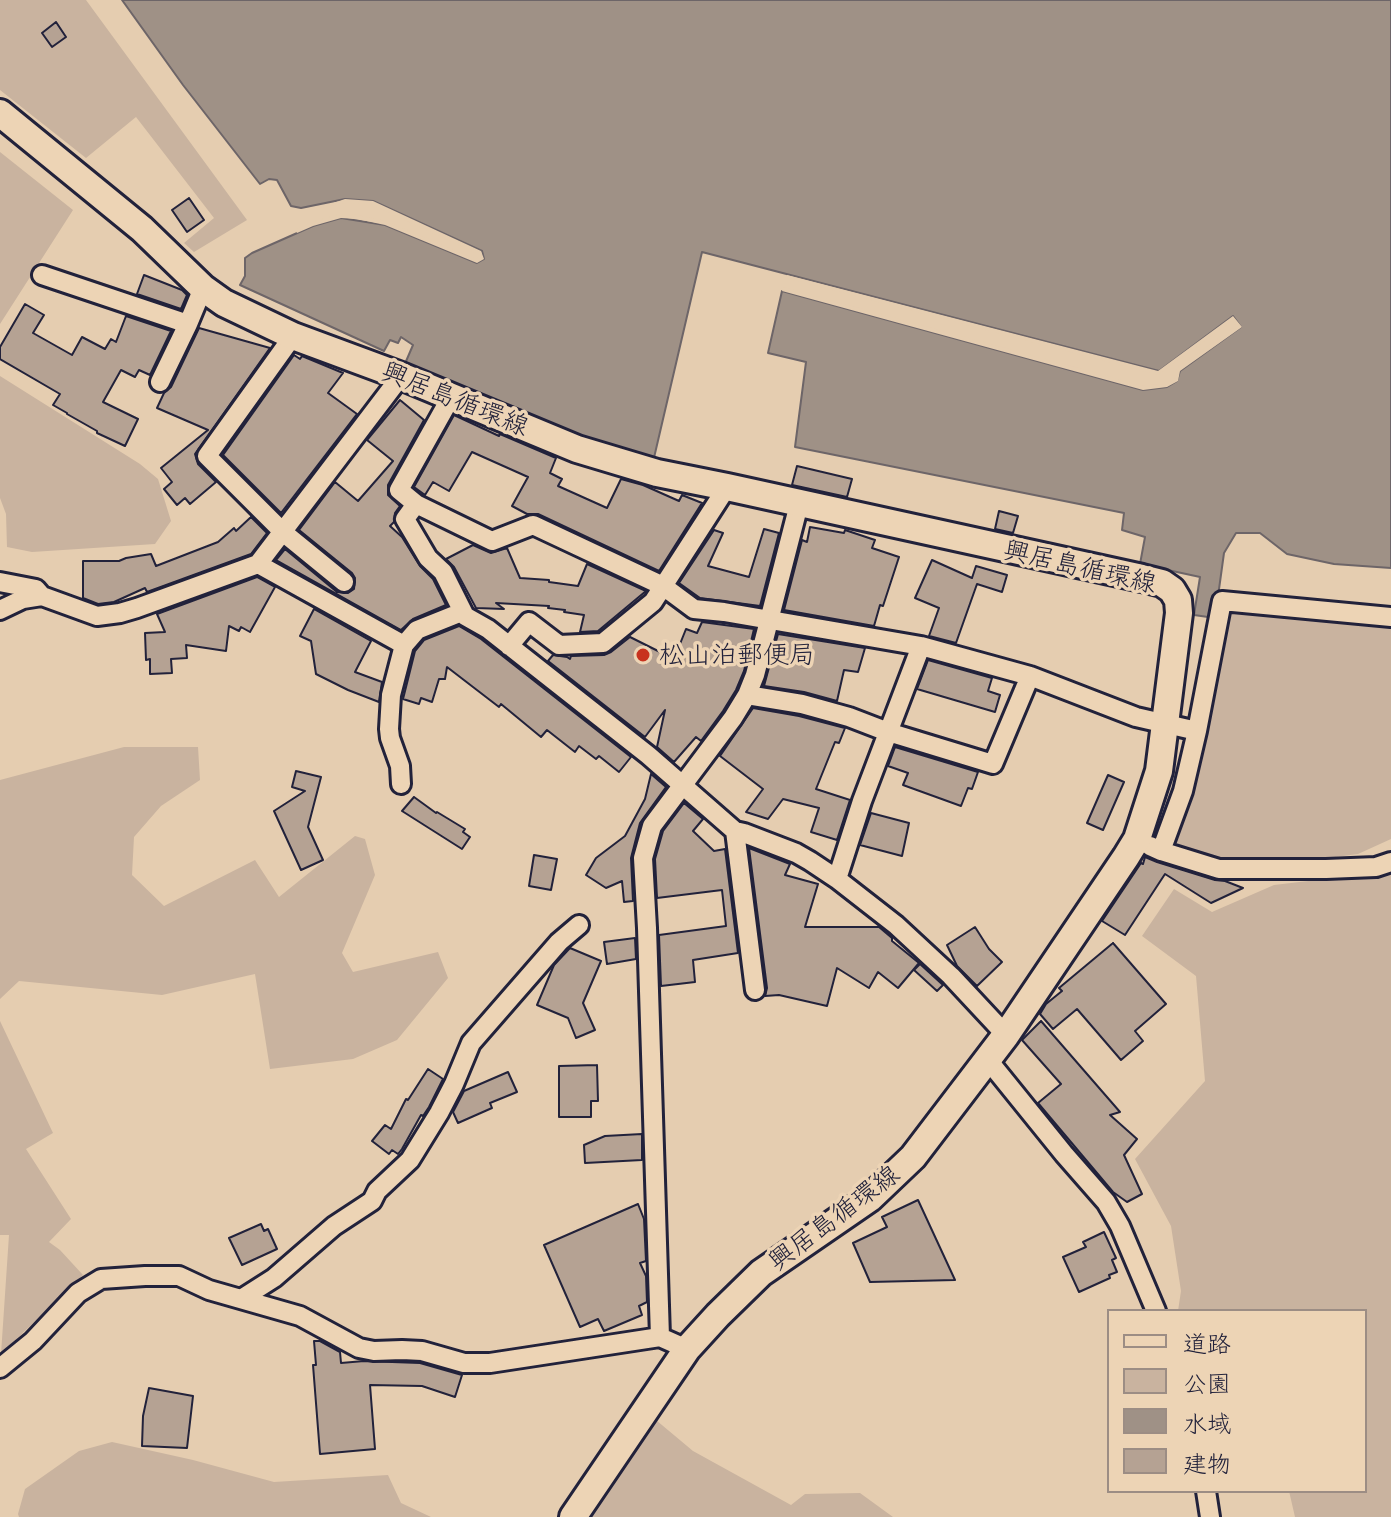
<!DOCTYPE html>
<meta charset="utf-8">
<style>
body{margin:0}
#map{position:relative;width:1391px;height:1517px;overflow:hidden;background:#e5cdb0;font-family:Mali,"Klee One",sans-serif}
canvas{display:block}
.legend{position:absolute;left:1107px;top:1309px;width:260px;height:184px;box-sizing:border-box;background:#edd4b5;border:2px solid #9c8d84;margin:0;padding:10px 14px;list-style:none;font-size:24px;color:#22223b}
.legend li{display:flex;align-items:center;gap:16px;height:40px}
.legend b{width:40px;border:2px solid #9c8d84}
</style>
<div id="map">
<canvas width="1391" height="1517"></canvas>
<ul class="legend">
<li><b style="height:10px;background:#edd4b5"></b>道路</li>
<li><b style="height:22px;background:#c9b39f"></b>公園</li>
<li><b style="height:22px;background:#9f9186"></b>水域</li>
<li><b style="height:22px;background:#b5a293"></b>建物</li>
</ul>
</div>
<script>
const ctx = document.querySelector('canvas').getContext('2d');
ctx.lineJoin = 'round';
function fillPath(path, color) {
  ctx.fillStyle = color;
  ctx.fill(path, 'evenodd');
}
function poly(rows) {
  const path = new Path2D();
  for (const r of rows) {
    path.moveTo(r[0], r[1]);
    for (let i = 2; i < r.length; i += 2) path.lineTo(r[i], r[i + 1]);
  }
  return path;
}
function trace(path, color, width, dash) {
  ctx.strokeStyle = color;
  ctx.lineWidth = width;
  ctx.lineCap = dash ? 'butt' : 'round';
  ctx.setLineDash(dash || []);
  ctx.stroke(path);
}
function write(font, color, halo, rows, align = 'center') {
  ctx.font = font + ' Mali,"Klee One",sans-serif';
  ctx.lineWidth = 7;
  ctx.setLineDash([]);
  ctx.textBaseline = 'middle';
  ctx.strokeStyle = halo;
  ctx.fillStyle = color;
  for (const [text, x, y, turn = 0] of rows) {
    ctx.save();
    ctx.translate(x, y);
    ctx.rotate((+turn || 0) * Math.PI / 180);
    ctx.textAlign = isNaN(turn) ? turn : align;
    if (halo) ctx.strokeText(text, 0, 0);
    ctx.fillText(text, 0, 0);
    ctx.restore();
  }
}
const green = poly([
 [0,0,86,0,247,220,194,252,184,243,214,218,136,117,86,158,0,90],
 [0,152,73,210,0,324],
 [0,376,140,464,158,479,171,521,155,544,32,552,7,547,6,514,0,498],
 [1227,607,1391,624,1391,839,1358,854,1328,858,1220,862,1169,848,1178,831,1184,812],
 [124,747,198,747,200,780,161,806,134,837,132,875,164,906,255,860,279,897,355,836,365,839,375,875,342,953,353,972,438,952,448,978,397,1040,353,1059,270,1069,255,974,162,995,19,981,0,999,0,780],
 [1391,870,1391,1517,1295,1517,1289,1491,1365,1491,1365,1311,1178,1311,1181,1291,1171,1226,1135,1159,1205,1081,1196,976,1142,936,1174,889,1212,912,1274,885,1385,872],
 [0,1021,53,1133,26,1149,71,1219,49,1242,60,1250,83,1275,1,1354,9,1235,0,1235],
 [638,1405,693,1451,791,1505,805,1494,860,1493,893,1517,560,1517],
 [112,1442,193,1460,274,1482,388,1475,401,1503,431,1517,19,1517,18,1514,25,1489,79,1451]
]);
const water = poly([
 [122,0,1391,0,1391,568,1334,564,1287,554,1260,533,1236,533,1224,553,1215,618,1194,615,1200,577,1140,564,1145,537,1122,530,1124,513,795,447,806,362,768,353,782,291,1143,390,1167,387,1177,381,1180,371,1241,327,1233,316,1159,371,702,252,653,462,596,442,404,366,413,345,401,337,398,343,390,340,384,351,240,285,245,276,245,258,252,253,313,226,341,218,385,225,477,263,484,259,482,251,373,201,345,199,301,208,291,206,277,180,269,179,260,184,183,85,122,0]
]);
const pier = poly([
 [345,199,373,201,481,251,484,259,477,263,385,225,357,219,341,218,313,226,297,233,295,229,312,222,340,214,357,215,386,221,476,259,479,257,478,254,372,205,346,203,319,208],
 [787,275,1158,371,1233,316,1242,327,1180,371,1178,381,1167,387,1143,390,782,291,783,287,1144,386,1166,383,1174,379,1177,368,1236,326,1232,321,1158,375,786,278]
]);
const building = poly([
 [56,22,66,37,52,47,42,33,56,22],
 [189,198,204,220,187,232,172,210,189,198],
 [144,275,182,290,187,295,181,309,137,294,144,275],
 [25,304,44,315,33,333,72,355,82,337,105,349,111,339,116,342,126,316,171,331,150,375,139,370,135,377,121,370,103,402,138,419,125,446,97,433,97,431,67,414,67,413,53,405,60,394,0,359,0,347,25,304],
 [199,328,270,348,195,454,198,464,216,482,190,504,185,498,177,505,164,489,172,482,161,468,208,430,157,408,164,393,171,387,199,328],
 [294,355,300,359,302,356,343,373,328,393,357,414,281,513,223,455,294,355],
 [400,400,424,420,388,485,388,495,400,506,395,513,394,522,390,526,402,537,420,566,433,579,446,605,413,619,401,630,276,560,285,549,337,592,348,593,354,589,355,578,352,573,299,530,335,482,358,501,393,461,367,440,400,400],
 [454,415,499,436,500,434,556,458,550,473,562,479,558,486,607,508,621,479,643,485,679,501,682,495,702,503,659,571,538,514,527,514,512,506,528,477,472,452,449,491,433,482,425,495,414,487,454,415],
 [797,466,852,479,847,497,792,485,797,466],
 [999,511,1018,516,1013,533,995,529,999,511],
 [251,517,267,533,251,554,147,592,145,588,114,602,98,604,83,598,83,561,119,561,126,558,151,554,156,566,218,542,234,528,236,531,251,517],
 [810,527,844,533,845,530,875,540,872,548,899,557,883,606,880,605,874,626,784,610,802,540,807,542,810,527],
 [764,529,779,533,760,606,700,598,679,583,714,530,723,533,708,566,749,577,764,529],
 [473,545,491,553,507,548,520,578,549,580,549,582,578,586,587,564,646,591,598,631,580,632,584,615,564,612,565,610,548,608,549,606,496,603,504,609,476,608,454,567,446,559,473,545],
 [932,560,972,578,976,566,1007,575,1002,592,977,584,956,643,929,636,939,608,915,598,932,560],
 [257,577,275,587,250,632,241,627,239,631,229,626,226,651,186,645,187,658,171,659,172,673,150,674,150,659,146,660,145,633,165,632,157,614,257,577],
 [314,609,371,641,355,672,382,682,379,702,348,690,316,674,311,641,300,636,314,609],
 [702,622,754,629,744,671,736,690,723,711,701,741,696,737,674,762,657,747,665,710,645,737,548,661,553,655,567,657,570,659,571,656,604,655,611,652,630,637,674,659,686,629,697,633,702,622],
 [459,626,481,639,631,757,619,772,599,756,596,759,579,746,575,752,547,730,541,737,501,704,499,707,447,667,445,679,439,679,432,702,421,698,419,704,403,699,415,651,424,640,459,626],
 [778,634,865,648,858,672,844,670,837,701,804,692,764,686,778,634],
 [928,660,992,678,988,691,1000,695,995,712,917,689,928,660],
 [753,708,799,716,845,728,839,743,835,742,816,789,850,800,837,840,811,832,819,808,783,799,768,819,746,812,763,789,720,756,753,708],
 [895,747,978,772,972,789,968,788,961,806,903,785,908,773,888,766,895,747],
 [296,771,321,777,308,827,323,860,301,870,274,811,305,791,292,787,296,771],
 [651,774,666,787,640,823,631,858,633,901,624,902,622,881,606,888,586,875,596,858,625,836,645,799,651,774],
 [1108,775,1124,782,1103,830,1087,823,1108,775],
 [414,797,436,813,437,812,465,829,463,832,470,837,462,849,402,811,414,797],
 [684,803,703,819,693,831,714,851,725,849,738,953,693,960,695,982,661,986,659,935,726,926,722,890,657,898,655,859,663,831,684,803],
 [871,813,909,823,902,856,860,845,871,813],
 [749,848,790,864,785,875,818,884,805,927,879,927,892,938,892,941,919,963,898,988,878,972,869,988,837,968,827,1006,779,995,765,996,767,988,749,848],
 [534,855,557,859,551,890,529,886,534,855],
 [1145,857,1157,862,1215,880,1225,881,1243,888,1211,903,1165,874,1125,935,1102,921,1141,863,1143,864,1145,857],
 [975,927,989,949,1002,962,977,986,957,966,947,945,975,927],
 [635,938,636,959,607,964,604,942,635,938],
 [1113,943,1166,1004,1135,1031,1143,1041,1121,1060,1077,1009,1053,1029,1040,1014,1046,1004,1062,991,1059,988,1113,943],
 [570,948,601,961,583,1003,595,1030,576,1038,568,1018,537,1005,554,965,570,948],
 [920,964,943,985,937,991,914,970,920,964],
 [1041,1021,1120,1112,1110,1115,1137,1139,1124,1155,1142,1194,1127,1202,1113,1192,1038,1103,1061,1084,1022,1040,1041,1021],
 [597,1065,598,1101,591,1101,591,1117,559,1117,559,1066,597,1065],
 [428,1069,443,1079,429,1107,423,1116,421,1115,402,1149,398,1154,392,1150,389,1154,372,1141,385,1125,391,1129,406,1099,408,1100,428,1069],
 [508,1072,517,1092,490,1103,492,1108,458,1123,453,1112,464,1091,508,1072],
 [642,1134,642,1160,585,1163,584,1145,605,1136,642,1134],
 [918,1200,955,1280,870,1282,853,1243,887,1227,882,1217,918,1200],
 [638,1204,644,1219,646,1261,640,1263,646,1276,647,1302,639,1306,642,1315,604,1331,598,1319,580,1327,544,1245,638,1204],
 [261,1224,264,1231,268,1229,277,1249,242,1265,229,1238,261,1224],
 [1104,1232,1116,1258,1112,1260,1117,1272,1109,1275,1110,1278,1079,1292,1063,1257,1086,1247,1083,1242,1104,1232],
 [314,1341,320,1341,340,1352,341,1363,364,1361,420,1363,462,1375,455,1397,422,1386,370,1385,375,1449,320,1454,313,1365,316,1365,314,1341],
 [149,1388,193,1396,187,1448,142,1446,143,1416,149,1388]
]);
const minor = poly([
 [42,275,188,324,203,288],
 [293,336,207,456,284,533,344,582],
 [401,376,258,564,404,645,417,630,462,612],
 [160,382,188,324],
 [451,397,399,490,416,504,405,519,428,558,443,572,465,616,488,629,648,755,735,831,744,833,796,853,810,861,837,879,896,925,951,976,1006,1035],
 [416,504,492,541,533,525,663,586,694,609,724,612,921,646,1030,676,1136,717,1197,731],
 [0,582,36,589,42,596],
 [0,610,23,599,42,596,97,616,120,613,137,608,258,564],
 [509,646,529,622,559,645,603,643,653,602,727,487],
 [747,695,802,704,849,717,888,732,993,764,1030,676],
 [401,784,400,766,390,738,389,729,391,695,404,645],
 [735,831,755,990],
 [1150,846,1161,851,1219,869,1326,869,1376,867,1391,862],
 [1161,851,1183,791,1197,731,1222,601,1391,617],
 [837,879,862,801,921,646],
 [988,1060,1064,1154,1106,1202,1120,1226,1156,1311],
 [241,1299,274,1278,334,1226,372,1201,377,1191,410,1160,439,1113,454,1084,471,1043,559,942,579,925],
 [660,1337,647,928,643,858,652,826,733,718,747,695,755,675,799,504],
 [0,1368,33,1341,78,1293,101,1279,145,1276,179,1276,209,1290,300,1316,359,1348,374,1351,402,1350,422,1351,464,1363,490,1363,660,1337,687,1349],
 [1206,1491,1210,1517]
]);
const secondary = poly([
 [0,113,142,229,203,288,224,303,293,336,401,376,577,449,657,473,727,487,1142,578,1162,583,1172,590,1178,600,1179,613,1159,771,1137,839,1126,857,1006,1035,913,1157,870,1198,761,1273,718,1315,687,1349,573,1517]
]);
const markers = [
 [643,655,8,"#c8321e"]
];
const streetNames = [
 ["興居島循環線",455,399,22],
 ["興居島循環線",1080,567,13],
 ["興居島循環線",834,1218,-37]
];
const poiNames = [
 ["松山泊郵便局",659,655]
];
fillPath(green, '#c9b39f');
fillPath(water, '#9f9186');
trace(water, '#6d6568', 2);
fillPath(pier, '#e5cdb0');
fillPath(building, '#b5a293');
trace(building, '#22223b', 2);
trace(minor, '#22223b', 24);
trace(secondary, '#22223b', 32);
trace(minor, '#edd4b5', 18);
trace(secondary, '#edd4b5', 26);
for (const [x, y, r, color] of markers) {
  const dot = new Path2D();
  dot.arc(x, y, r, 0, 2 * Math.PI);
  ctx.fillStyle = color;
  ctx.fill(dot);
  trace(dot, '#edd4b5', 3);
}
write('26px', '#22223b', '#edd4b5', streetNames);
write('26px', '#22223b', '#edd4b5', poiNames, 'left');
</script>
